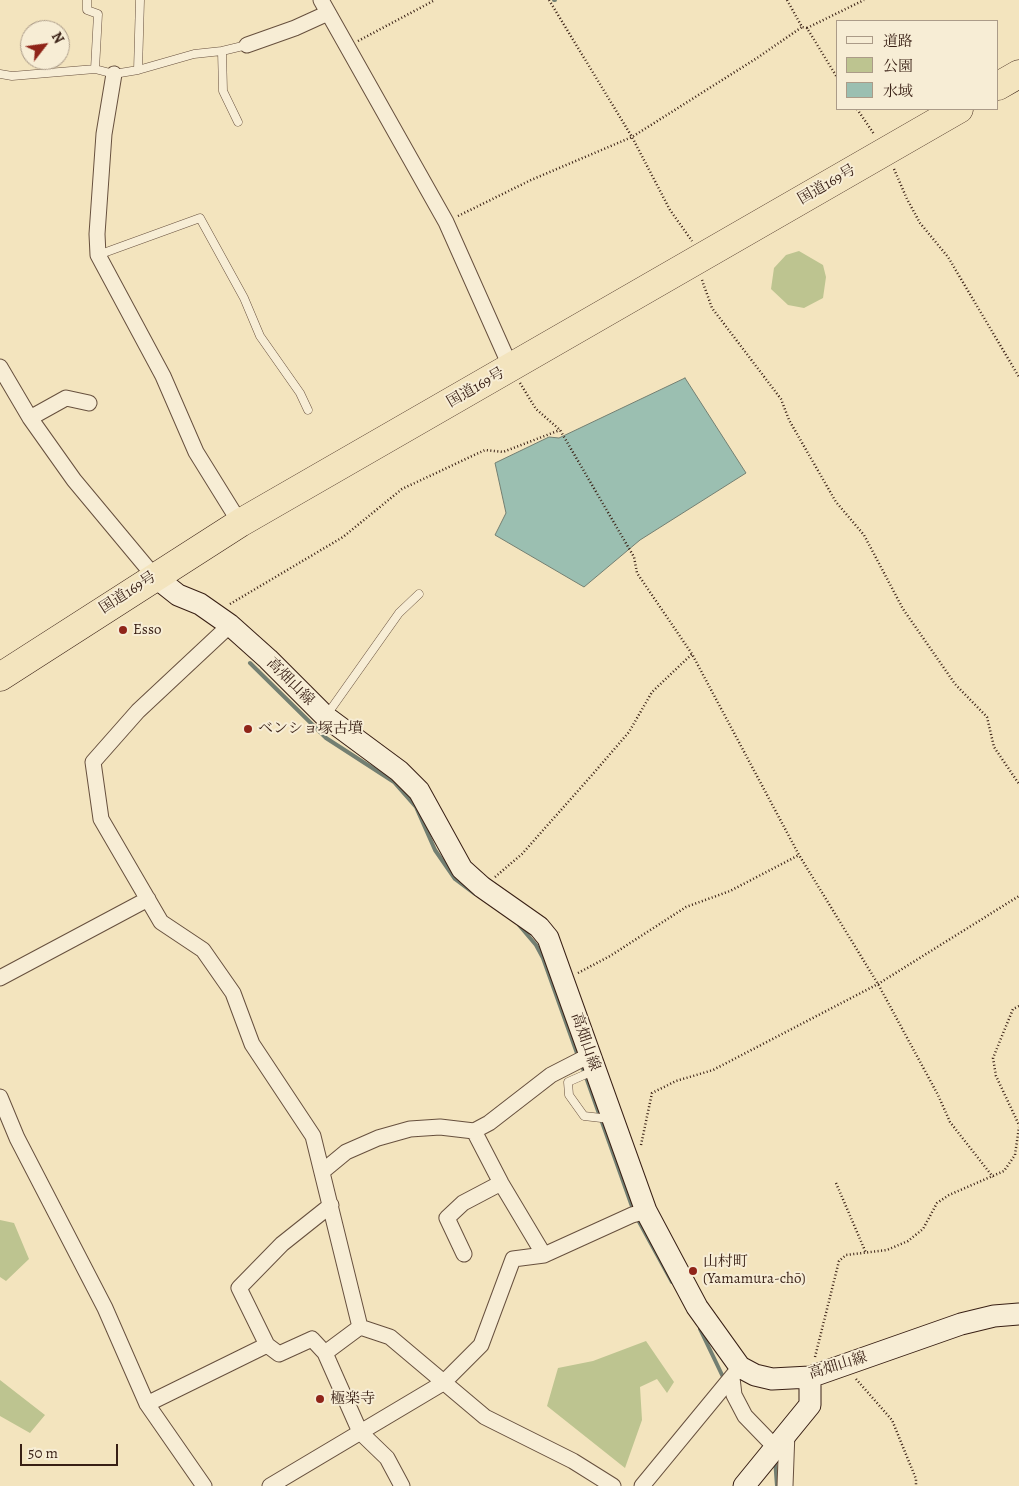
<!DOCTYPE html>
<meta charset="utf-8">
<style>
body{margin:0}
#map{position:relative;width:1019px;height:1486px;overflow:hidden;background:#f3e4be;font-family:Alegreya,"Noto Serif JP",serif}
canvas{display:block}
.legend{position:absolute;left:836px;top:20px;width:162px;height:90px;box-sizing:border-box;background:#f7edd5;border:1px solid #ab9b88;margin:0;padding:6px 9px;list-style:none;font-size:15px;color:#381f14}
.legend li{display:flex;align-items:center;gap:10px;height:25px}
.legend b{width:25px;border:1px solid #ab9b88}
.north{position:absolute;left:20px;top:20px;width:50px;height:50px;box-sizing:border-box;background:#f7edd5;border:1px solid #ab9b88;border-radius:50%;rotate:60deg;font-size:14px;font-weight:700;line-height:20px;text-align:center;color:#381f14}
.north::after{content:'';display:block;margin:auto;width:18px;height:22px;background:#8f2418;clip-path:polygon(50% 0,100% 100%,50% 72%,0 100%)}
.scale{position:absolute;left:20px;top:1444px;width:98px;height:22px;box-sizing:border-box;border:2px solid #381f14;border-top:0;padding-left:6px;font-size:15px;line-height:18px;white-space:nowrap;color:#381f14;-webkit-text-stroke:4px #f7edd5;paint-order:stroke}
</style>
<div id="map">
<canvas width="1019" height="1486"></canvas>
<ul class="legend">
<li><b style="height:6px;background:#f7edd5"></b>道路</li>
<li><b style="height:14px;background:#bdc490"></b>公園</li>
<li><b style="height:14px;background:#9bbfb1"></b>水域</li>
</ul>
<div class="north">N</div>
<div class="scale">50 m</div>
</div>
<script>
const ctx = document.querySelector('canvas').getContext('2d');
ctx.lineJoin = 'round';
function fillPath(path, color) {
  ctx.fillStyle = color;
  ctx.fill(path, 'evenodd');
}
function poly(rows) {
  const path = new Path2D();
  for (const r of rows) {
    path.moveTo(r[0], r[1]);
    for (let i = 2; i < r.length; i += 2) path.lineTo(r[i], r[i + 1]);
  }
  return path;
}
function trace(path, color, width, dash) {
  ctx.strokeStyle = color;
  ctx.lineWidth = width;
  ctx.lineCap = dash ? 'butt' : 'round';
  ctx.setLineDash(dash || []);
  ctx.stroke(path);
}
function write(font, color, halo, rows, align = 'center') {
  ctx.font = font + ' Alegreya,"Noto Serif JP",serif';
  ctx.lineWidth = 4;
  ctx.setLineDash([]);
  ctx.textBaseline = 'middle';
  ctx.strokeStyle = halo;
  ctx.fillStyle = color;
  for (const [text, x, y, turn = 0] of rows) {
    ctx.save();
    ctx.translate(x, y);
    ctx.rotate((+turn || 0) * Math.PI / 180);
    ctx.textAlign = isNaN(turn) ? turn : align;
    if (halo) ctx.strokeText(text, 0, 0);
    ctx.fillText(text, 0, 0);
    ctx.restore();
  }
}
const green = poly([
 [799,251,823,265,826,277,823,298,804,308,788,305,771,289,774,268,786,255],
 [0,1220,14,1223,29,1259,6,1281,0,1277],
 [646,1341,674,1382,667,1393,657,1379,640,1387,642,1420,625,1468,547,1406,558,1368,593,1361],
 [0,1380,45,1415,30,1433,0,1416]
]);
const water = poly([
 [685,378,746,473,640,540,584,587,495,535,506,513,495,463,549,437,559,438,685,378]
]);
const stream = poly([
 [554,0,555,0],
 [250,663,326,738,394,782,416,807,435,850,455,879,475,894],
 [519,925,536,945,543,958,578,1056],
 [581,1063,634,1212],
 [637,1218,672,1282],
 [700,1329,724,1379],
 [775,1459,777,1486]
]);
const path = poly([
 [549,0,632,137,670,210,692,241],
 [787,0,802,27,807,28,838,79],
 [807,28,864,0],
 [358,41,435,0],
 [857,109,874,134],
 [894,169,907,199,920,223,948,257,1019,377],
 [458,216,531,180,632,137,757,58,802,27],
 [702,280,712,308,781,399,789,420,836,502,864,535,903,609,955,684,987,717,994,747,1019,784],
 [520,383,536,409,560,430,634,557,637,573,692,654,799,855,878,984,938,1095,950,1122,993,1177],
 [230,604,343,537,402,489,485,450,503,452,560,430],
 [495,877,522,854,592,775,629,732,652,692,692,654],
 [578,973,610,956,686,907,730,891,799,855],
 [1019,1006,1013,1009,993,1058,996,1076,1019,1125],
 [641,1145,652,1093,676,1081,713,1070,878,984,1019,896],
 [836,1183,866,1253],
 [815,1357,839,1261,846,1255,887,1250,908,1241,923,1229,937,1203,949,1195,1004,1171,1015,1155,1019,1127],
 [856,1379,892,1420,916,1479,916,1486]
]);
const lane = poly([
 [87,0,87,10,98,14,95,69],
 [138,70,194,54,222,51],
 [0,74,12,76,95,69,114,74,138,70,140,0],
 [238,122,223,91,222,51,247,45],
 [98,255,200,218,244,298,260,336,300,393,308,410],
 [326,716,399,613,419,594],
 [593,1071,568,1082,569,1095,584,1116,610,1119]
]);
const street = poly([
 [321,0,446,222,511,368],
 [247,45,295,28,328,13],
 [114,74,104,134,97,234,98,255,163,376,196,452,240,523],
 [0,367,30,418,74,480,154,576],
 [30,418,66,398,89,403],
 [230,625,138,711,93,762,101,819,161,922,203,950,233,993,252,1044,313,1136,360,1327,390,1337,485,1417,573,1461,613,1486],
 [0,978,148,899],
 [0,1097,17,1138,105,1308,147,1404,204,1486],
 [474,1131,501,1183,544,1255],
 [323,1171,346,1152,378,1138,410,1129,440,1127,474,1131,489,1123,551,1075,590,1055],
 [331,1205,282,1244,239,1288,267,1345,279,1354,312,1339,325,1353,360,1432,387,1458,402,1486],
 [464,1254,447,1218,463,1203,501,1183],
 [325,1353,360,1327],
 [732,1378,734,1395,745,1416,775,1447],
 [147,1404,267,1345],
 [270,1486,443,1383,481,1345,513,1259,544,1255,632,1215,646,1211],
 [642,1486,740,1367],
 [785,1486,787,1432]
]);
const secondary = poly([
 [154,576,178,595,200,604,230,625,268,659,326,717,399,771,419,791,462,869,482,887,539,927,548,938,646,1211,697,1307,740,1367,755,1375,772,1379,810,1377,961,1324,994,1316,1019,1314],
 [744,1486,810,1405,810,1377]
]);
const highway = poly([
 [998,86,1019,74],
 [0,677,240,523,959,109]
]);
const markers = [
 [123,630,5,"#8f2418"],
 [248,729,5,"#8f2418"],
 [693,1271,5,"#8f2418"],
 [320,1399,5,"#8f2418"]
];
const streetNames = [
 ["国道169号",827,185,-30],
 ["国道169号",476,388,-30],
 ["国道169号",128,593,-33],
 ["高畑山線",290,682,45],
 ["高畑山線",585,1042,71],
 ["高畑山線",838,1366,-17]
];
const poiNames = [
 ["Esso",133,630],
 ["ベンショ塚古墳",258,729],
 ["山村町",703,1262],
 ["(Yamamura-chō)",703,1279],
 ["極楽寺",330,1399]
];
fillPath(green, '#bdc490');
fillPath(water, '#9bbfb1');
trace(water, '#737f72', 1);
trace(stream, '#737f72', 4);
trace(lane, '#67503e', 9);
trace(street, '#67503e', 17);
trace(secondary, '#381f14', 23);
trace(highway, '#381f14', 29);
trace(path, '#381f14', 2.5, [1, 2.5]);
trace(lane, '#f7edd5', 8);
trace(street, '#f7edd5', 15);
trace(secondary, '#f7edd5', 21);
trace(highway, '#f3e4be', 28);
for (const [x, y, r, color] of markers) {
  const dot = new Path2D();
  dot.arc(x, y, r, 0, 2 * Math.PI);
  ctx.fillStyle = color;
  ctx.fill(dot);
  trace(dot, '#f7edd5', 2);
}
write('15px', '#381f14', '#f7edd5', streetNames);
write('15px', '#381f14', '#f7edd5', poiNames, 'left');
</script>
